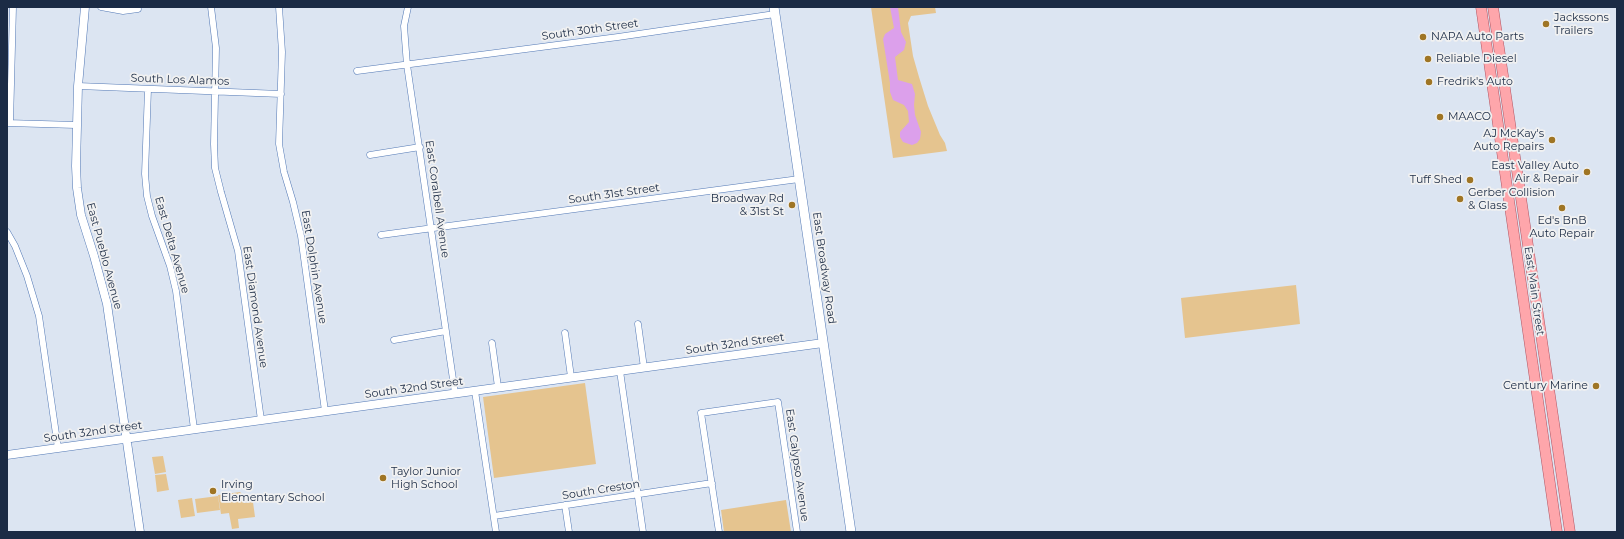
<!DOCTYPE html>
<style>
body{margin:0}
#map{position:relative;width:1624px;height:539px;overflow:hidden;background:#dce5f2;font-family:Montserrat,sans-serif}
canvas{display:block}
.frame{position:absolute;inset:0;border:8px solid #1b2b45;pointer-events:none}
</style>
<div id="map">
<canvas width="1624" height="539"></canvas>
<div class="frame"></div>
</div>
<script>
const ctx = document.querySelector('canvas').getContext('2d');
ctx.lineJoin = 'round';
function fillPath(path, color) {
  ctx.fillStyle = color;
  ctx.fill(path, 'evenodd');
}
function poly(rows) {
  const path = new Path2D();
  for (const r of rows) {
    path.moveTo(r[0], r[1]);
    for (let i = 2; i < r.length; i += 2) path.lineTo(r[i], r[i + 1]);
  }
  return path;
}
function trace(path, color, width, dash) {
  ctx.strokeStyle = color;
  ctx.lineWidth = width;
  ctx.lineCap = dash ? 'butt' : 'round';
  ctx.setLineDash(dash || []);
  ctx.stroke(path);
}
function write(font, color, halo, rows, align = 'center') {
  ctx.font = font + ' Montserrat,sans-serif';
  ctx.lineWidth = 3.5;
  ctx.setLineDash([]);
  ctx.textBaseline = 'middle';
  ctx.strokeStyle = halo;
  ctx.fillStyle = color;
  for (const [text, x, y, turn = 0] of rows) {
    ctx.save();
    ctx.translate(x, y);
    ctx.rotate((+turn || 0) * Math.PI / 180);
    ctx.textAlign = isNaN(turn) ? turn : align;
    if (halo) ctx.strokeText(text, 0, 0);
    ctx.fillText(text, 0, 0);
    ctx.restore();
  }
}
const green = poly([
 [871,7,935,7,936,13,911,16,908,23,913,56,919,77,928,106,940,135,945,143,947,151,893,158],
 [1296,285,1300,324,1185,338,1181,298],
 [585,383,596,464,494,478,483,397],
 [163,456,166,472,155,474,152,457],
 [166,474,169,490,157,492,155,475],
 [240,492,242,494,244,503,253,502,255,517,238,519,239,528,232,529,229,513,221,514,218,495],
 [218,496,220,510,197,513,195,499],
 [192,498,195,516,181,518,178,500],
 [786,500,791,532,724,532,721,510]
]);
const water = poly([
 [890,7,898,7,901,32,906,42,904,50,895,57,898,80,912,84,915,94,914,105,915,115,921,132,920,139,917,143,912,145,903,142,900,137,900,132,909,122,908,111,904,105,893,100,890,92,890,83,883,39,885,34,894,28]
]);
const minor = poly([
 [101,7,123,11,138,9],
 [211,7,216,48,214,144,215,168,221,192,238,251,261,420],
 [279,7,282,52,279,144,284,172,293,202,301,236,325,411],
 [408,7,404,26,407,65,455,393],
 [357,71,618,37,775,14],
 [78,86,281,94],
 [148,89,145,174,147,196,152,216,170,266,176,291,194,429],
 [7,123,76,125],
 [10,123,13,7],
 [370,155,420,147],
 [7,232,15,246,27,276,39,316,58,448],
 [381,235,799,179],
 [638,324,644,368],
 [565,333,571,377],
 [394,340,446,331],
 [492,343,498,387],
 [620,371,643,532],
 [475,391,496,532],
 [565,505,569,532],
 [494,516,712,483],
 [719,532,701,413,778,402,797,532]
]);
const tertiary = poly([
 [85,7,78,86,76,166,77,188,81,215,94,256,107,304,140,532],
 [7,455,823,343]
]);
const secondary = poly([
 [774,7,851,532]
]);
const primary = poly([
 [1481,7,1557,532],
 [1493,7,1570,532]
]);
const markers = [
 [1546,24,4,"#9f7524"],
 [1423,37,4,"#9f7524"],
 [1428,59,4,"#9f7524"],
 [1429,82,4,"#9f7524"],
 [1440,117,4,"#9f7524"],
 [1552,140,4,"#9f7524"],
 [1587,172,4,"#9f7524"],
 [1470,180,4,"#9f7524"],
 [1460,199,4,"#9f7524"],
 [792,205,4,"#9f7524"],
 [1562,208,4,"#9f7524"],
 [1596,386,4,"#9f7524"],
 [383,478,4,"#9f7524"],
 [213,491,4,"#9f7524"]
];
const poiNames = [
 ["Jackssons",1554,18],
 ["Trailers",1554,31],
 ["NAPA Auto Parts",1431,37],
 ["Reliable Diesel",1436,59],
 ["Fredrik's Auto",1437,82],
 ["MAACO",1448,117],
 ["AJ McKay's",1544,134,"right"],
 ["Auto Repairs",1544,147,"right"],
 ["East Valley Auto",1579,166,"right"],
 ["Air & Repair",1579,179,"right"],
 ["Tuff Shed",1462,180,"right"],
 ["Gerber Collision",1468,193],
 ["& Glass",1468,206],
 ["Broadway Rd",784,199,"right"],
 ["& 31st St",784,212,"right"],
 ["Ed's BnB",1562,221,"center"],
 ["Auto Repair",1562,234,"center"],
 ["Century Marine",1588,386,"right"],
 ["Taylor Junior",391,472],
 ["High School",391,485],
 ["Irving",221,485],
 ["Elementary School",221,498]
];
const streetNames = [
 ["South 30th Street",590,30,-8],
 ["South Los Alamos",180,80,2],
 ["South 31st Street",614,194,-8],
 ["East Coralbell Avenue",437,199,82],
 ["East Delta Avenue",172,245,74],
 ["East Pueblo Avenue",104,256,75],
 ["East Dolphin Avenue",314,267,81],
 ["East Broadway Road",824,268,82],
 ["East Main Street",1534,291,82],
 ["East Diamond Avenue",255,307,82],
 ["South 32nd Street",735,344,-8],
 ["South 32nd Street",414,388,-8],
 ["South 32nd Street",93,432,-8],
 ["East Calypso Avenue",797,465,82],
 ["South Creston",601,490,-9]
];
fillPath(green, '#e5c48f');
fillPath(water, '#dca0eb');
trace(minor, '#5278b5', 7);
trace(tertiary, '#5278b5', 9);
trace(secondary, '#5278b5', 10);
trace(primary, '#ae5563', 11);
trace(minor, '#fff', 6);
trace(tertiary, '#fff', 8);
trace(secondary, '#fff', 9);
trace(primary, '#fea6ab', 10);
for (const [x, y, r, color] of markers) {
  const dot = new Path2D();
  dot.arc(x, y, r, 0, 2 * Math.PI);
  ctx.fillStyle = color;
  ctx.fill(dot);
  trace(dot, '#f1f1f1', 1.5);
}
write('11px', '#1b2b45', '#f1f1f1', poiNames, 'left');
write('11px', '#1b2b45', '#f1f1f1', streetNames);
</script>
